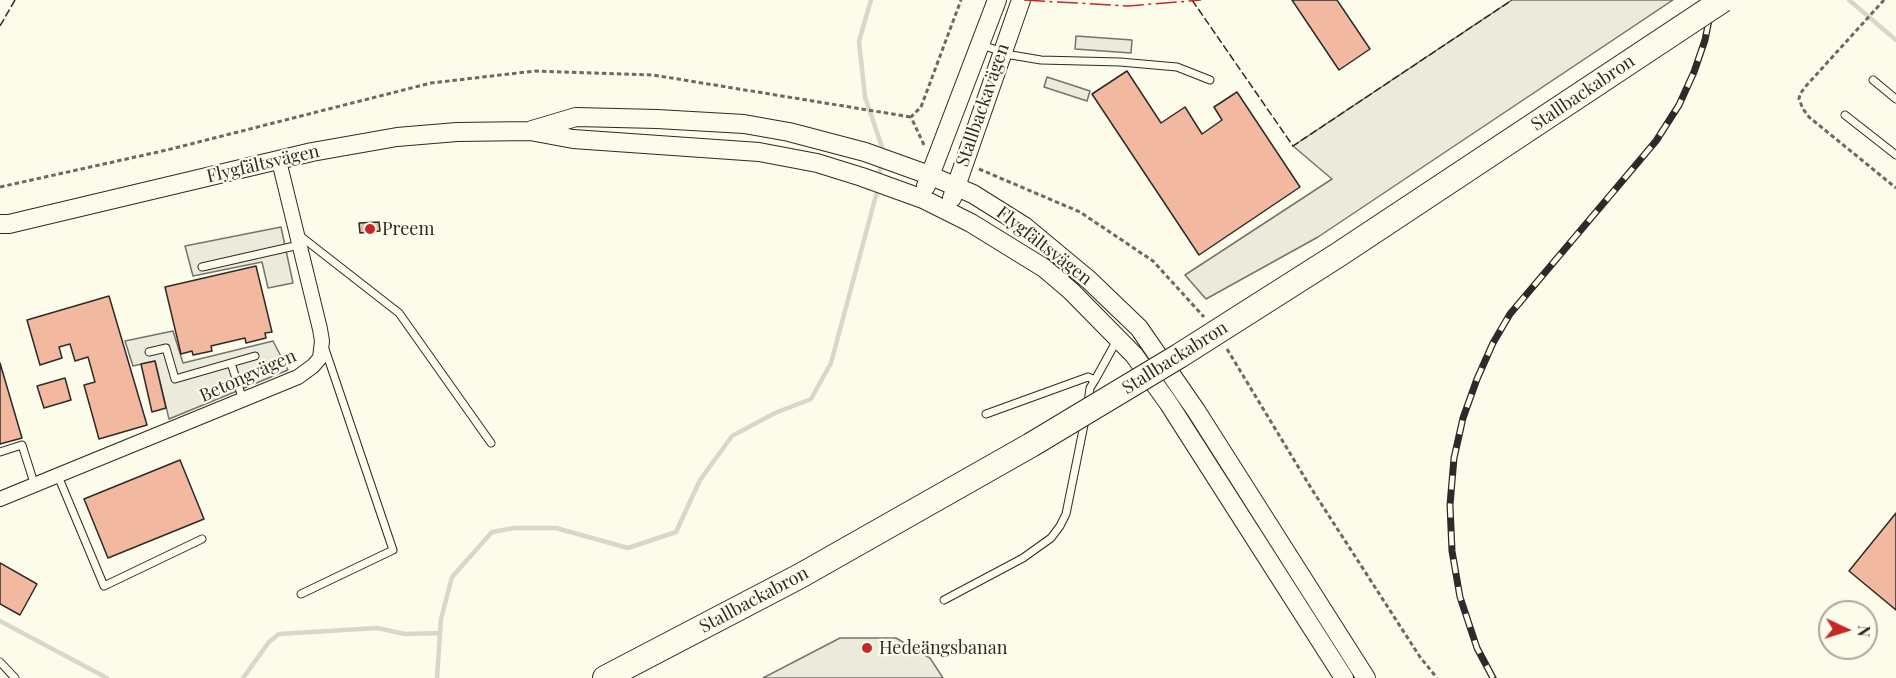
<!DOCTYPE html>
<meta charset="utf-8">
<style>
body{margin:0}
#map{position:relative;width:1896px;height:678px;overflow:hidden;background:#fdfbea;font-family:"Playfair Display",serif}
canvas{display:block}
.north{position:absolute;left:1818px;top:600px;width:60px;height:60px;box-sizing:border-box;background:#fdfbea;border:2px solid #a9a89e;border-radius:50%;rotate:94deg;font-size:16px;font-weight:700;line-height:24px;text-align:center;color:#2b2b2b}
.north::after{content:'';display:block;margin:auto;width:21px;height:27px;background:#c62828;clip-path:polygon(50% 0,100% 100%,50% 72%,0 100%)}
</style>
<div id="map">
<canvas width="1896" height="678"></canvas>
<div class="north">N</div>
</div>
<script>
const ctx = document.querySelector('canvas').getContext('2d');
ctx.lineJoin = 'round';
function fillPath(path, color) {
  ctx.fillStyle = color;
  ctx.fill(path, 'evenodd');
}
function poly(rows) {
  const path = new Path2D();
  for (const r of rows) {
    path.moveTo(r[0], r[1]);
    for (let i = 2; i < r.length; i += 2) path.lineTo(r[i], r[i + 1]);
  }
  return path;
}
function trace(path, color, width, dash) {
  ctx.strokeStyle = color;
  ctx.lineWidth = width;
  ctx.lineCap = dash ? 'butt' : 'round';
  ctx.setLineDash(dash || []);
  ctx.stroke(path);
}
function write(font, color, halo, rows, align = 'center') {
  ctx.font = font + ' "Playfair Display",serif';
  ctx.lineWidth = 4.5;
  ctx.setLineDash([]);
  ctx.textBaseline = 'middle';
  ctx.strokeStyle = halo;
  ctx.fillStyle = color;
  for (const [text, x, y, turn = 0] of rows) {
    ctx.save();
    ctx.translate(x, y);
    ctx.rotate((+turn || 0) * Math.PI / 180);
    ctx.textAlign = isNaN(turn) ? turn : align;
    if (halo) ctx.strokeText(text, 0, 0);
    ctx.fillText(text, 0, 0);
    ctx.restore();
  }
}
const green = poly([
 [1512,0,1673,0,1318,237,1206,299,1185,275,1332,179,1293,146,1512,0],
 [840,638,896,638,930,658,943,678,763,678,840,638]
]);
const parking = poly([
 [1076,36,1132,40,1131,53,1075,49,1076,36],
 [1047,77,1090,91,1087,101,1044,87,1047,77],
 [281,227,293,283,268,288,262,262,193,276,185,246,281,227],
 [173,331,183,363,273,341,288,370,169,419,155,361,133,366,125,341,173,331]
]);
const stream = poly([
 [871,0,859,41,865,97,882,147,881,153],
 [1849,0,1896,40],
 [879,180,881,162],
 [0,621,107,678],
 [243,678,269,642,279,634,377,628,405,634,440,633],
 [437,678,441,619,452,577,492,532,514,528,556,528,628,548,676,532,700,480,732,436,775,413,811,399,831,363,878,188]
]);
const building = poly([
 [1292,0,1337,0,1370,49,1339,70,1292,0],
 [1127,71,1161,123,1185,107,1202,134,1222,120,1214,107,1237,92,1300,187,1199,255,1092,94,1127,71],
 [379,222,380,231,360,233,359,223,379,222],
 [256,266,272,332,265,333,266,338,246,343,245,338,211,346,212,351,193,355,192,351,181,354,165,287,256,266],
 [109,296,147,425,99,439,84,385,95,382,88,357,75,361,70,344,59,347,62,358,40,365,27,320,109,296],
 [155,361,166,408,152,412,141,364,155,361],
 [0,363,22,438,0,444,0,363],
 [65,378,71,400,44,408,37,386,65,378],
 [180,460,204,519,108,558,84,499,180,460],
 [1896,513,1896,610,1849,571,1896,513],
 [0,563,37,584,20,615,0,604,0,563]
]);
const path = poly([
 [1884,0,1806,86,1800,94,1799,99,1803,109,1809,117,1896,188],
 [924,145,911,117,921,107,961,0],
 [979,169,1080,212,1153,261,1204,317],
 [0,187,167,150,431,83,535,71,653,75,911,117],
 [1227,349,1311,488,1420,657,1437,678]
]);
const service = poly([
 [982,45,1011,55,1041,60,1120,62,1177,67,1210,80],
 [1873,80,1896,99],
 [1845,115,1896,155],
 [299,235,399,313,491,443],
 [202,267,299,245],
 [149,352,166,348,175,379,255,356],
 [231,363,243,400],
 [1088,403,1090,388,1095,380],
 [986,414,1088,377,1095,380,1117,340],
 [0,452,22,445,35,486],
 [58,476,104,586,202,539],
 [301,594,393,550,325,349],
 [944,600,1023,558,1051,538,1060,526,1066,514,1085,420],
 [0,662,15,678]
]);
const minor = poly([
 [0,499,298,377,313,366,320,358,322,341,320,329,279,161]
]);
const tertiary = poly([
 [532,130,576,117,657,119,744,124,789,132,865,152,929,175,973,194,1024,226,1089,280,1139,328,1197,412,1366,678],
 [926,186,997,0],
 [952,198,1021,0],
 [0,224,9,224,312,152,397,137,457,132,530,131,573,139,759,152,817,163,862,177,923,199,971,223,1044,268,1071,291,1134,355,1169,404,1344,678]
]);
const trunk = poly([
 [605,678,800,576,1031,445]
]);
const rail = poly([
 [1493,678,1477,648,1460,597,1452,551,1450,505,1454,458,1463,418,1477,379,1493,343,1510,314,1656,141,1679,105,1694,72,1705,40,1713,0]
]);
const trunkBridge = poly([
 [1031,445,1179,356,1338,255,1723,0]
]);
const fence = poly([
 [1192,0,1293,146,1512,0],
 [0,26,15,0]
]);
const power = poly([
 [1024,0,1128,6,1201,0]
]);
const markers = [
 [370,229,6,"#c62828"],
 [867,648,6,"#c62828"]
];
const streetNames = [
 ["Stallbackabron",1583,93,-34],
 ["Stallbackavägen",983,105,-71],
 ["Flygfältsvägen",263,164,-13],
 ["Flygfältsvägen",1044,246,38],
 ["Stallbackabron",1175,358,-32],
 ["Betongvägen",248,376,-24],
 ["Stallbackabron",754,600,-28]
];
const poiNames = [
 ["Preem",382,229],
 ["Hedeängsbanan",879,648]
];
fillPath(green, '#ecebdb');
trace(green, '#74746e', 1.5);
fillPath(parking, '#eceadb');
trace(parking, '#74746e', 1.5);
trace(stream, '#d8d7c9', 4.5);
fillPath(building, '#f2b8a0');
trace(building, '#2b2b2b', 1.5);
trace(service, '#2b2b2b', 9);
trace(minor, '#2b2b2b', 16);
trace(tertiary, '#2b2b2b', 20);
trace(trunk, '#2b2b2b', 26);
trace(path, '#6a6964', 3, [4.5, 3]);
trace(service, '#fdfbea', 7);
trace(minor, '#fdfbea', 14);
trace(tertiary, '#fdfbea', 18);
trace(trunk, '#fdfbea', 24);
trace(rail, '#2b2b2b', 7);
trace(rail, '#fdfbea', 4.5, [14]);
trace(trunkBridge, '#2b2b2b', 26, []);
trace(trunkBridge, '#fdfbea', 24);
trace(fence, '#2b2b2b', 1.5, [8, 3]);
trace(power, '#c62828', 1.5, [21, 4.5, 3, 4.5]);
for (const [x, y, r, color] of markers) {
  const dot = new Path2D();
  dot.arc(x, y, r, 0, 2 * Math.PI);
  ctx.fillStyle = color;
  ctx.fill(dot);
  trace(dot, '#fdfbea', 2);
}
write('18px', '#2b2b2b', '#fdfbea', streetNames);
write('18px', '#2b2b2b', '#fdfbea', poiNames, 'left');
</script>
